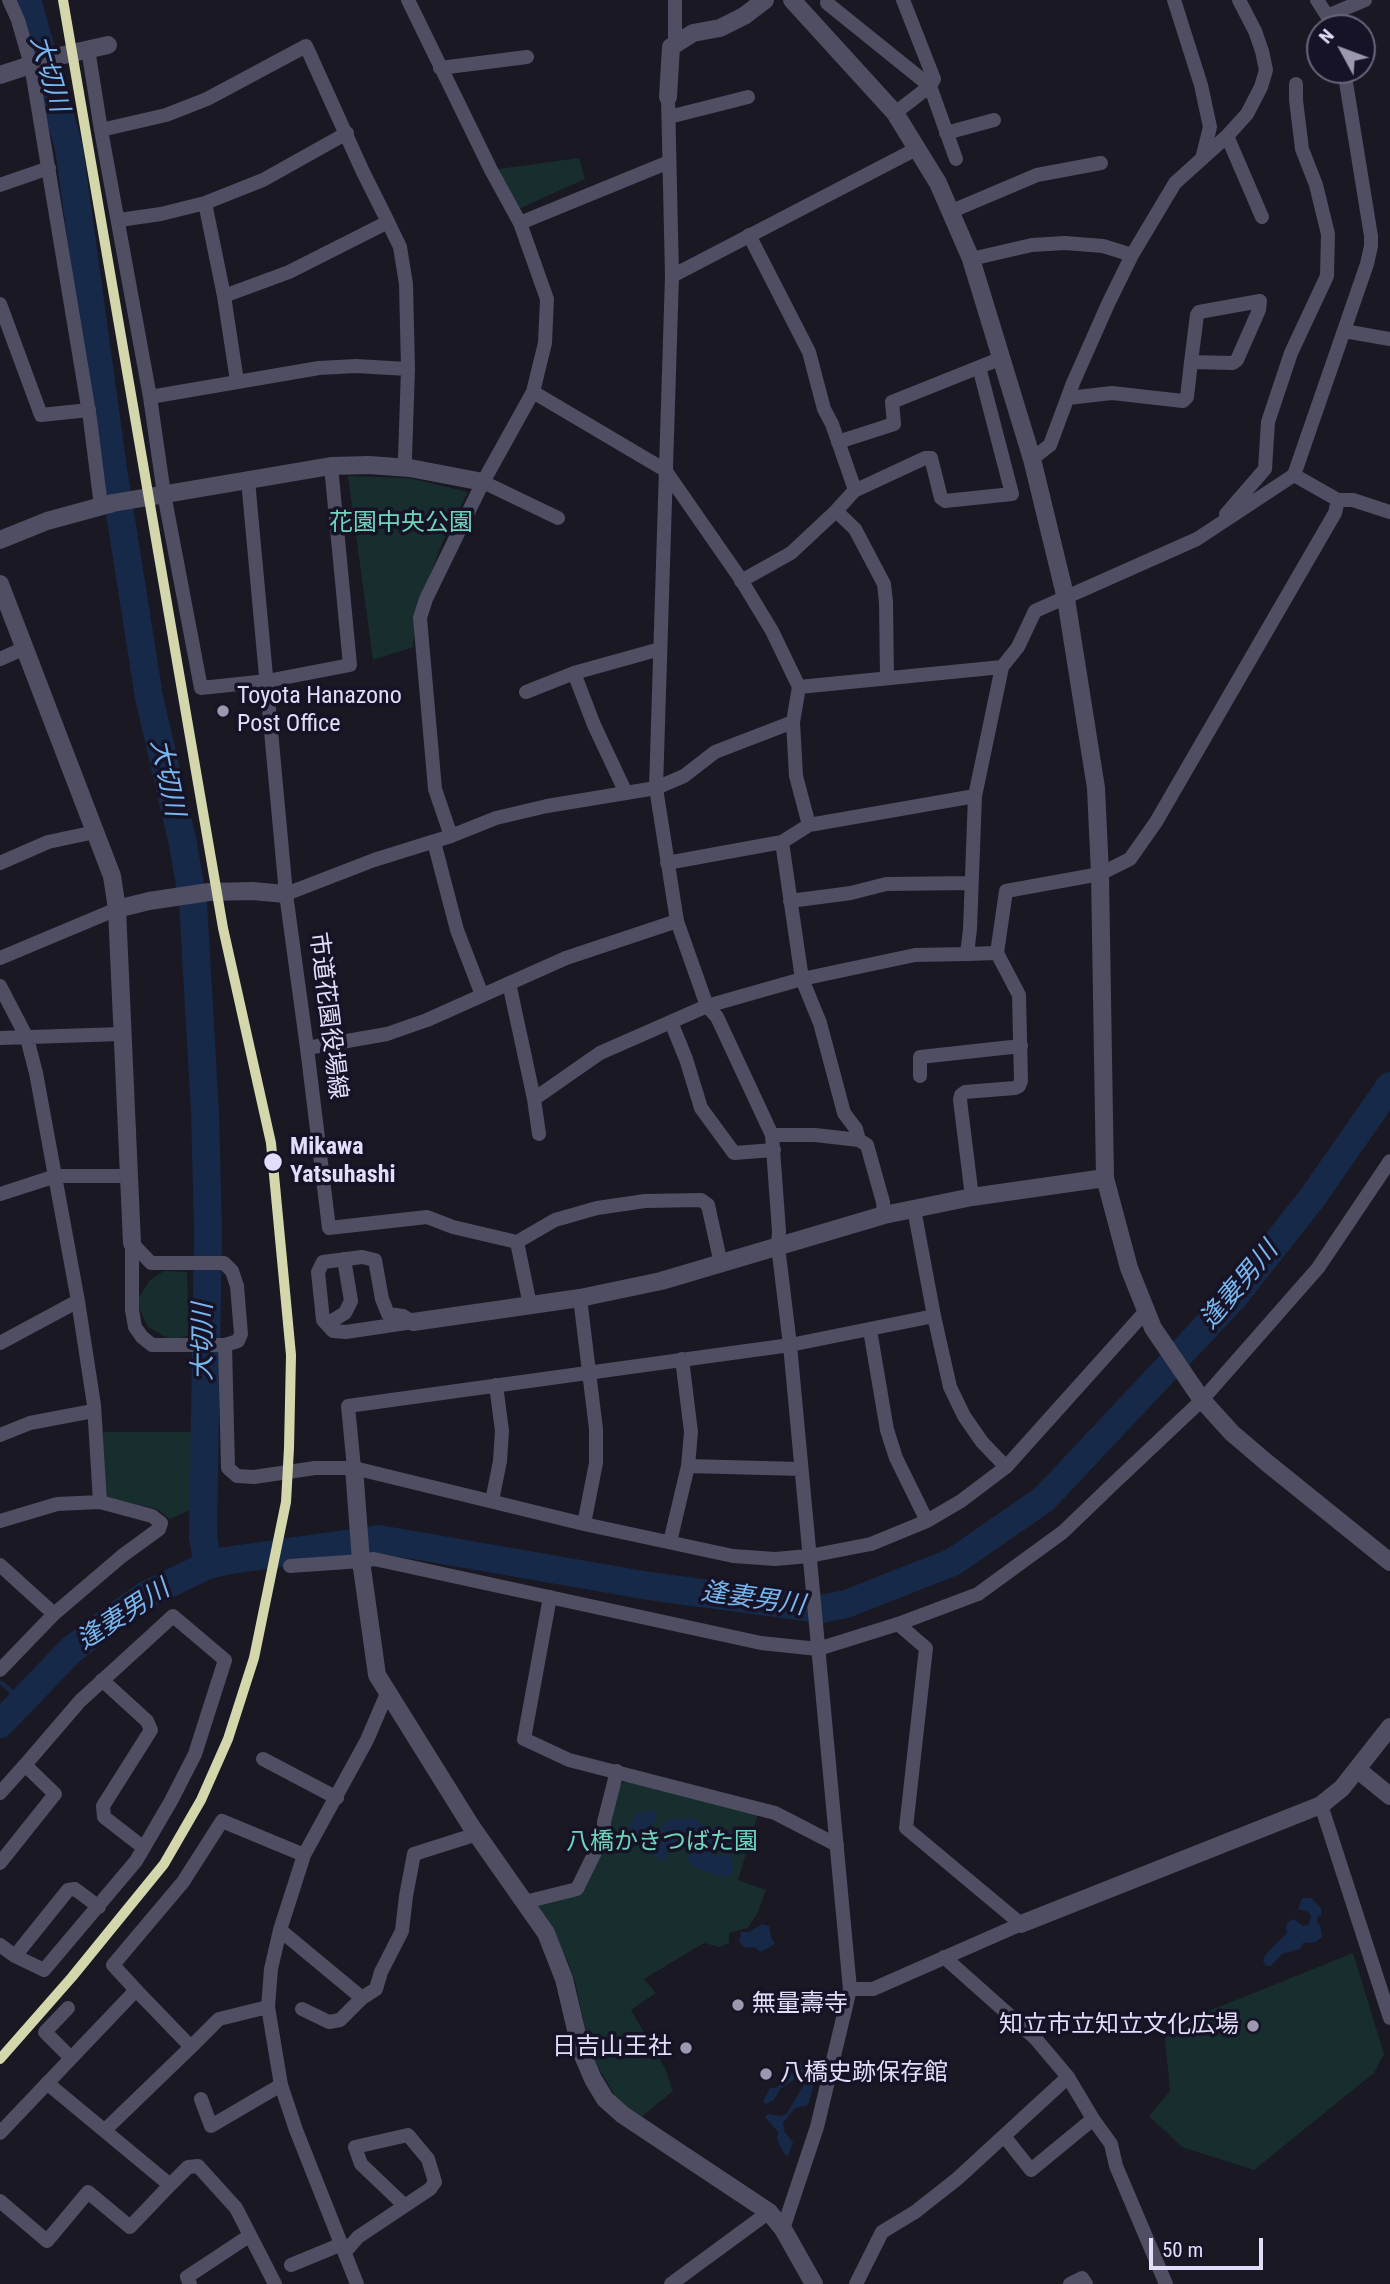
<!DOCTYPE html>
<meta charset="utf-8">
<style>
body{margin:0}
#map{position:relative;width:1390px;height:2284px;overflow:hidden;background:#1a1822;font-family:"Roboto Condensed",sans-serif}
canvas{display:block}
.north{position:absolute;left:1306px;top:14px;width:70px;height:70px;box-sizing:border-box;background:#171327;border:2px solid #68647c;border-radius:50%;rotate:311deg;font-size:19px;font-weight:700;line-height:28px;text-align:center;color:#e1ddfb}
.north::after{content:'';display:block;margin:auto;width:24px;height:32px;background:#9b98af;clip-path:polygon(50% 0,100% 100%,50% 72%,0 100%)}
.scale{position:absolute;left:1149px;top:2238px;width:114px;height:32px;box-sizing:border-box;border:4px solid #e1ddfb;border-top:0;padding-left:9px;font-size:21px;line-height:24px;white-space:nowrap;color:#e1ddfb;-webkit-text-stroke:5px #171327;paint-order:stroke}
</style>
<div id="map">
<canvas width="1390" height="2284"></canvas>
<div class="north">N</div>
<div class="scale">50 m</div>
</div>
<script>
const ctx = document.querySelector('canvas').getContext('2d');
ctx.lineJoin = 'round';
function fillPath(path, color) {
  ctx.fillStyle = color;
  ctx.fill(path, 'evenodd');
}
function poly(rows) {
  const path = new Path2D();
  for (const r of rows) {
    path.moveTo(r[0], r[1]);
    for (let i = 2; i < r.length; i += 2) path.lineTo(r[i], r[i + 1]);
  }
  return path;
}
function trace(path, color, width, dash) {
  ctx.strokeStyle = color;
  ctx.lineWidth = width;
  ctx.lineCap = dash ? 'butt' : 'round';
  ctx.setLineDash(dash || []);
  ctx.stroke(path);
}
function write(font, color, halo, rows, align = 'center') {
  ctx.font = font + ' "Roboto Condensed","Noto Sans JP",sans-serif';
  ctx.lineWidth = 7;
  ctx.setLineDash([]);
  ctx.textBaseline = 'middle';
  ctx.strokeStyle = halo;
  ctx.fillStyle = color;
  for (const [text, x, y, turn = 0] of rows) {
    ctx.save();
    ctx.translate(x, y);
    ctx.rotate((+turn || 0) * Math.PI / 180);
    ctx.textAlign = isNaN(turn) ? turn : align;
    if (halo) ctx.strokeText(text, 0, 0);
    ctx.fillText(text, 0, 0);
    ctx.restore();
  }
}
const green = poly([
 [579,158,585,179,514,211,491,170],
 [348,476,409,478,468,492,443,541,418,606,413,647,373,660],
 [164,1271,187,1272,189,1336,173,1339,164,1336,148,1327,139,1308,139,1297,150,1280],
 [103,1432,197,1432,190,1510,170,1519,157,1509,104,1497],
 [627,1780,758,1814,738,1880,766,1890,758,1912,748,1928,729,1933,729,1943,719,1947,704,1943,644,1979,656,1993,631,2010,665,2068,673,2091,640,2118,621,2106,591,2055,575,1982,568,1962,537,1903,579,1895,618,1787],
 [1353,1953,1384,2054,1374,2073,1254,2170,1182,2147,1149,2116,1170,2091,1164,2029]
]);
const water = poly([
 [656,1810,656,1821,647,1828,653,1839,667,1820,693,1818,702,1825,733,1833,731,1847,707,1842,682,1843,667,1852,664,1862,633,1840,629,1826,636,1814],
 [702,1848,715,1856,731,1855,733,1872,725,1878,693,1867,687,1858],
 [1302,1898,1311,1898,1321,1908,1321,1915,1318,1916,1317,1922,1320,1925,1322,1937,1316,1942,1303,1943,1300,1949,1282,1954,1271,1966,1266,1966,1263,1961,1265,1955,1288,1932,1286,1930,1287,1922,1294,1919,1303,1926,1308,1925,1310,1921,1311,1915,1308,1912,1298,1909],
 [762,1924,769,1926,771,1937,775,1944,761,1952,754,1947,745,1948,739,1941,741,1932,749,1932],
 [802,2062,806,2073,811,2073,816,2076,809,2103,806,2106,795,2108,783,2123,784,2131,793,2142,788,2156,785,2155,777,2139,778,2132,765,2117,768,2114,782,2116,787,2113,805,2083,797,2078,780,2089,774,2100,766,2104,763,2101,770,2088,776,2088]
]);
const stream = poly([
 [2,1683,13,1693,18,1706]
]);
const river = poly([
 [27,0,69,148,113,469,149,697,183,844,193,903,205,1112,208,1232,203,1537,208,1565],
 [0,1724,71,1650,108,1622,146,1595,208,1565,225,1561,379,1539,649,1586,821,1609,846,1604,953,1562,1044,1499,1233,1298,1312,1198,1390,1086]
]);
const minor = poly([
 [9,0,18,20,31,65,90,419,101,506],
 [408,0,491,170,520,223,547,299,545,343,533,392,483,482,426,599,420,618,435,789,451,836],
 [675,0,675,44],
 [903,0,934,79,930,86,956,159],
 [1174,0,1201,85,1210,127,1202,159],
 [1317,0,1335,28],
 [827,3,930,86,895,113],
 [1327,16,1365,0],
 [88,49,101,130,150,397,164,494,201,688,267,681,350,665,331,466],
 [440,68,527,57],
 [668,97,672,276,656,788,677,921,707,1006,717,1017,772,1135,779,1231,778,1246,790,1345,850,1989,817,2127,783,2229],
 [669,117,748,97],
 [101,130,166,115,207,99,306,46,363,172,388,222],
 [946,133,994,120],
 [1227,136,1262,217],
 [0,185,49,168],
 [205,203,263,180,347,133],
 [952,211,1037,175,1101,163],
 [119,220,161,214,205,203,224,296,237,381],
 [520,223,669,162],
 [749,235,809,352,824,409,832,424,855,490,836,511,855,529,884,584,886,602,887,678],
 [971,259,1032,245,1065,243,1103,246,1132,255],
 [672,276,918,148],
 [224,296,289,272,388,222,400,247,406,284,408,369,405,458,403,468],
 [0,304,41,415,89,410],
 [1344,331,1390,339],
 [533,392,665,470,740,578,772,631,799,687,793,722,796,776,809,825],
 [150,397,319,368,356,366,408,369],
 [1068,398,1112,393,1183,401,1187,397,1191,362,1197,315,1199,312,1260,301,1259,310,1237,360,1233,363,1191,362],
 [838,442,894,424,892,402,1002,358],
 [1032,459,1050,445,1073,383,1108,304,1132,255,1175,183,1227,136,1247,114,1261,87,1266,70,1262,51,1255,31,1239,0],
 [248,480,286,894,307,1048,329,1228,427,1217,453,1227,517,1242,555,1220,597,1208,645,1201,701,1200,708,1205,721,1264],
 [483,482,558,518],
 [854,491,925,458,931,458,941,498,945,501,1012,494,979,367],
 [1338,500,1353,500,1390,512],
 [1226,514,1265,469,1268,422,1291,353,1327,276,1328,234,1316,185,1302,149,1296,100,1296,84],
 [741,581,791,553,836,511],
 [0,659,25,648],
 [574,673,594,725,626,793],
 [799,687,1002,667],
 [526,692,574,673,660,649],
 [434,842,457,930,482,995],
 [782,842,802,979,820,1023,844,1113,856,1129,859,1140],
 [0,863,48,842,95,832],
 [667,863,782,842,809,825,975,796],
 [286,894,374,860,451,836,496,818,547,806,656,788,684,776,715,752,793,722],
 [790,901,851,893,886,884,971,883],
 [967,954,997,953],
 [0,958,117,909],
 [509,983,534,1099],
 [0,986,27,1038,36,1073,78,1301,94,1405,100,1502],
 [671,1022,686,1059,701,1108,734,1153,774,1150],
 [0,1038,121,1034],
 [307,1048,387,1034,427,1020,566,958,677,921],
 [920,1076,920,1057,1021,1046],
 [539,1134,534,1099,600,1053,707,1006,802,979,915,955,967,954,970,929,975,796,1002,667,1018,647,1035,611,1197,539,1294,475,1367,264,1371,246,1371,236,1344,70],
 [772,1135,815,1135,859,1140,867,1145,883,1202,884,1215],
 [0,1194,56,1176,128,1176],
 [972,1197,960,1100,961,1095,965,1092,1015,1088,1019,1086,1021,1081,1019,995,997,953,1006,891,1100,874,1130,859,1156,822,1335,513,1338,500,1294,475],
 [914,1209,934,1316,950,1387,964,1416,982,1442,1006,1467],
 [517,1242,530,1305],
 [132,1243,151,1263,224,1263,232,1271,237,1286,241,1334,238,1341,225,1345,152,1345,142,1337,135,1327,132,1310,132,1243],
 [362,1257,375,1260,382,1299,388,1314,403,1316,413,1322,346,1332,333,1331,323,1320,318,1272,323,1262,362,1257],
 [580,1298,596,1429,596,1463,584,1524],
 [327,1324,345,1313,351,1301,344,1259],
 [870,1330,887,1430,896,1458,927,1521],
 [0,1343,78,1301],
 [225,1345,228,1468,237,1476,254,1477,315,1468,354,1468,584,1524,733,1556,775,1559,809,1556,871,1544,927,1521,961,1501,1006,1467,1146,1311],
 [0,1435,30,1423,93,1411],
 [688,1466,801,1469],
 [354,1468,348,1406,790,1345,934,1316],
 [492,1501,500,1461,502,1431,496,1385],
 [0,1521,57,1504,100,1502,152,1516,161,1523,159,1529,122,1556,54,1614,0,1670],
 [670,1542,688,1466,691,1432,682,1359],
 [0,1565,54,1614],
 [290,1566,361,1561,374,1559,761,1643,818,1649,898,1624,978,1594,1063,1532,1115,1482,1202,1400,1318,1268,1390,1161],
 [550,1597,524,1739,569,1760,775,1813,837,1845],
 [102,1680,147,1721,151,1730,103,1806,104,1817,144,1848],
 [263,1759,337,1798],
 [0,1793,25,1765,55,1794,0,1863],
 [1321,1805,1390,2018],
 [525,1902,577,1889,604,1834,604,1822,617,1771],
 [280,1930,362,1998,340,2020,329,2022,302,2009],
 [0,1945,15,1956,44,1970,136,1861,171,1801,195,1754,225,1660,173,1616,80,1701,25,1765],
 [15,1956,68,1890,75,1889,99,1907],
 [944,1957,1035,2038,1068,2077,1093,2119,1111,2144,1116,2166,1166,2284],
 [850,1989,873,1989,1021,1924,906,1828,926,1648,898,1624],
 [362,1998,376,1989,381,1972,402,1931,406,1896,414,1854,477,1834],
 [68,2008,45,2032,71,2058],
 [191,2047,219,2019,268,2007],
 [47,2083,170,2185,188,2167,198,2166,236,2208,275,2284],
 [201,2099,211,2126,281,2085],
 [105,2130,191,2047,136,1990],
 [0,2133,136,1990,113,1965,183,1882,222,1821,304,1855],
 [1004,2136,1031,2170,1093,2119],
 [0,2201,47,2241,88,2192,130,2227,170,2185],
 [345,2252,358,2237,430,2189,435,2182,428,2159,408,2135,355,2147,361,2164,404,2205],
 [291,2265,342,2244],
 [190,2284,187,2277,249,2236],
 [357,2284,296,2130,281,2085,268,2007,271,1969,280,1930,304,1855,367,1740,388,1691],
 [671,2284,769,2212],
 [856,2284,882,2232,915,2212,957,2179,1068,2077],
 [1070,2284,1082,2278,1086,2284]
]);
const tertiary = poly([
 [792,0,895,113,938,183,971,259,1032,459,1066,599,1096,788,1100,874,1105,1178,1129,1268,1153,1328,1202,1400,1232,1433,1266,1462,1390,1562],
 [0,75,55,57,108,45],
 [668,97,671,47,693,33,720,28,744,16,765,0],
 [0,540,47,521,113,503,331,466,369,465,410,468,483,482],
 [0,584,112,876,117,909,132,1243],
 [117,909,149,901,209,892,252,891,286,894],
 [413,1322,580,1298,661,1281,884,1215,972,1197,1105,1178],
 [354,1468,361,1561,377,1675,471,1826,546,1933,564,1979,581,2051,593,2079,605,2099,623,2115,769,2212,783,2229,814,2284],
 [1358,1770,1390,1796],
 [1021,1924,1321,1805,1342,1788,1390,1727]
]);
const rail1 = poly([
 [0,2059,72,1977,164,1864,201,1800,228,1739,254,1658,286,1502,289,1448,291,1355,271,1143,223,928,63,0]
]);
const markers = [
 [223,711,7,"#9b98af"],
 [273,1162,10,"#e1ddfb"],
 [738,2005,7,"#9b98af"],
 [1253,2026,7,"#9b98af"],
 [686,2048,7,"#9b98af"],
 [766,2074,7,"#9b98af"]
];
const parkNames = [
 ["花園中央公園",401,524],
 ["八橋かきつばた園",662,1843]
];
const poiNames = [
 ["Toyota Hanazono",237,697],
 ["Post Office",237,725],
 ["無量壽寺",752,2005],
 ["知立市立知立文化広場",1239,2026,"right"],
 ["日吉山王社",672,2048,"right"],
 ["八橋史跡保存館",780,2074]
];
const streetNames = [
 ["市道花園役場線",327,1016,83]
];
const stopNames = [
 ["Mikawa",290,1148],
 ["Yatsuhashi",290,1176]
];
const waterNames = [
 ["大切川",48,74,74],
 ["大切川",166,778,78],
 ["逢妻男川",1240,1286,-50],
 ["大切川",204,1342,-90],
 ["逢妻男川",753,1600,8],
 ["逢妻男川",124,1616,-33]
];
fillPath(green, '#172d2e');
fillPath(water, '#172948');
trace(stream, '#172948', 4.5);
trace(river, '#172948', 28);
trace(minor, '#4f4e62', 14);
trace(tertiary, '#4f4e62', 18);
trace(rail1, '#d4d7ab', 10);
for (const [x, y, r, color] of markers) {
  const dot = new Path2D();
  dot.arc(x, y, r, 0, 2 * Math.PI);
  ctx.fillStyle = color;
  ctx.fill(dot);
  trace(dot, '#171327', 2.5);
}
write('24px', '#70d4bc', '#171327', parkNames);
write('24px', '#e1ddfb', '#171327', poiNames, 'left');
write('24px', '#e1ddfb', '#171327', streetNames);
write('bold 24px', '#e1ddfb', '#171327', stopNames, 'left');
write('italic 26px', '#77b6ef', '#171327', waterNames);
</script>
